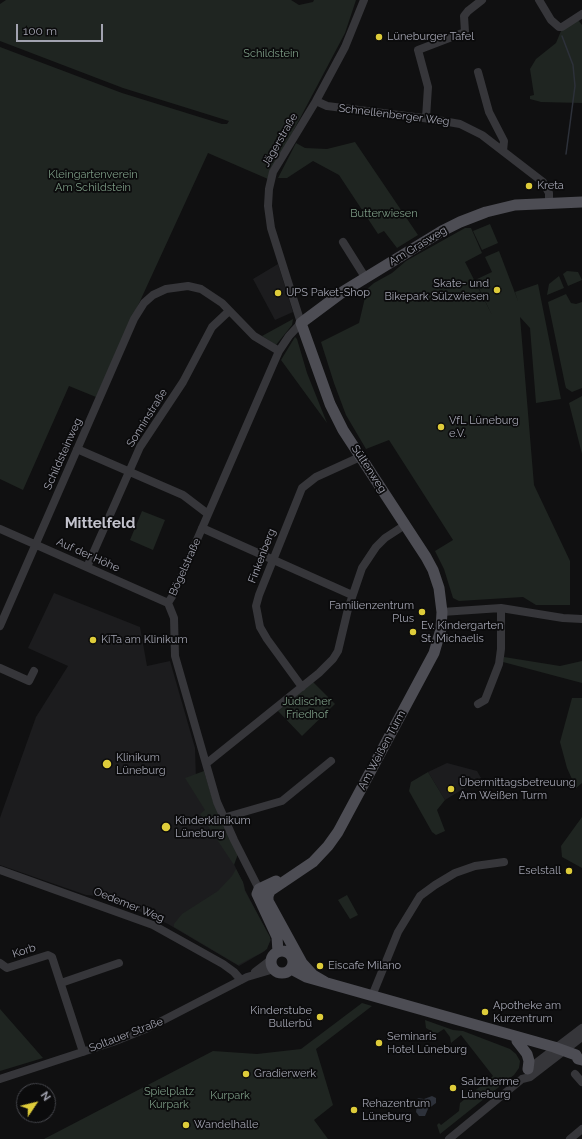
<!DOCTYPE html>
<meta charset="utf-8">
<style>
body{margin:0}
#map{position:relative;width:582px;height:1139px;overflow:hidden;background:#101011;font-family:Raleway,sans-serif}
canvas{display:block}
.north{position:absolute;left:16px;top:1083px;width:40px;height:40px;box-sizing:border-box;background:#0b0b0c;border:1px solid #47484e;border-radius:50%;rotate:55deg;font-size:11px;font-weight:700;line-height:16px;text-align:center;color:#a2a3b0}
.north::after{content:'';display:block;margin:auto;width:14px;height:18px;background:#decc3a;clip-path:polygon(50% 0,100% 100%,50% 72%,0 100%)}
.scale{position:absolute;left:16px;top:24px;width:87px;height:18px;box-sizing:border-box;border:2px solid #a2a3b0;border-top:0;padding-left:5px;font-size:12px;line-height:14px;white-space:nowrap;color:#a2a3b0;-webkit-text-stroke:3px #0b0b0c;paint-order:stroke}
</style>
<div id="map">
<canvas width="582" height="1139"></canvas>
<div class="north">N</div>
<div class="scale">100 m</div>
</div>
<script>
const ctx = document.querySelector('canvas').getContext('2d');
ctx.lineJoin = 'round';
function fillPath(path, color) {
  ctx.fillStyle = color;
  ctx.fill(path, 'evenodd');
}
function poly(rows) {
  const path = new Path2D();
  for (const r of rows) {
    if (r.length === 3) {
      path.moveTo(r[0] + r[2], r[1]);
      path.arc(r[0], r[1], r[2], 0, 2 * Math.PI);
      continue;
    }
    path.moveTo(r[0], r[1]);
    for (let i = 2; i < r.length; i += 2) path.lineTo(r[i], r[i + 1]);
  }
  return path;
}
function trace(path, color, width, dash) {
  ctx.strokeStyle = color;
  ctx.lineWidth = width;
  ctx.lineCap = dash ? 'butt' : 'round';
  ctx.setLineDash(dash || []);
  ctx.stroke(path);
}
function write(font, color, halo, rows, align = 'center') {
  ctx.font = font + ' Raleway,sans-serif';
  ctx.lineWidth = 3.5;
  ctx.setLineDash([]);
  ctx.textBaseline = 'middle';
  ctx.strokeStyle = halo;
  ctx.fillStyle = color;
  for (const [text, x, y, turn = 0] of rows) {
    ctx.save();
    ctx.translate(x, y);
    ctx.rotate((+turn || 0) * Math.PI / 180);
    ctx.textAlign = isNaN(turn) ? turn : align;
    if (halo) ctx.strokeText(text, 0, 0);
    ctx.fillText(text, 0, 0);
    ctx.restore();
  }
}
const built = poly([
 [278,264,293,312,275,320,253,279],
 [54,593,140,627,147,666,170,661,195,748,196,780,208,810,244,885,245,890,271,940,265,951,239,966,168,924,149,915,98,896,86,895,0,865,0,818,2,812,36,717,68,666,28,648],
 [447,763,477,771,481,778,445,800,428,772]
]);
const green = poly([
 [6,0,291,0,299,5,313,2,314,0,356,0,345,33,268,179,208,153,96,397,69,386,23,490,0,479,0,47,122,93,222,124,227,124,229,121,123,88,0,41,0,4],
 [578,20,582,25,582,103,541,102,530,99,530,96,534,95,530,69,536,59,556,43,561,31],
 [355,142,418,235,397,248,384,231,378,234,339,175,313,161,287,178,278,178,296,143,305,148,327,149],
 [490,224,498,243,482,250,473,231],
 [465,228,471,228,482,253,465,262,492,315,475,280,492,272,485,257,499,251,518,301,515,292,538,284,561,399,536,403,530,328,520,317,534,485,570,561,570,605,536,605,523,597,459,601,453,598,444,569,435,551,453,540,389,440,366,449,346,415,334,383,321,342,359,323,367,289,374,283,392,273,406,261],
 [567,271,578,272,582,280,568,286,563,274],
 [559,276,564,288,547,295,549,284],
 [566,294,571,303,576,304,582,302,582,388,572,392,566,388,565,384,548,302],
 [293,319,292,325,276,345,262,336],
 [295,337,297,339,307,373,327,423,281,360],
 [582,396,582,454,569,403],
 [142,511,165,520,153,550,130,540],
 [504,657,560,666,582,661,582,683,503,662],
 [313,682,335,704,302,736,278,711],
 [572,698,582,698,582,783,576,788,567,768,560,742],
 [204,771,214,804,238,854,234,865,200,814,205,810,185,778],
 [428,772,445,800,437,810,445,831,436,835,432,832,409,791,411,782],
 [582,817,582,868,562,857,561,846],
 [236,869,243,882,245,891,270,937,270,941,267,949,261,953,238,965,174,927,174,924,182,914,218,891,232,876],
 [347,895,358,915,350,919,338,900],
 [362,1003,372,1006,316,1049,333,1105,314,1120,328,1139,44,1139,213,1051,257,1054,301,1049],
 [0,1009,43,1058,0,1071],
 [425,1020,453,1030,463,1031,510,1049,516,1054,520,1061,519,1068,514,1075,440,1134,437,1125,439,1123,441,1125,459,1111,460,1103,493,1076,461,1035,451,1043,450,1037,444,1029,436,1034,426,1028]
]);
const water = poly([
 [432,1096,436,1098,436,1103,428,1109,425,1116,419,1116,416,1112,417,1105,422,1101,417,1098,424,1099]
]);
const stream = poly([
 [562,36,573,65,575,86,566,154]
]);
const minor = poly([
 [539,0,551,20,559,27,562,27,582,14],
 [478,72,489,112,504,141,503,151],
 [316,101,327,106,431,119,460,124,482,135,543,182,549,193,549,202],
 [426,118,428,87,418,50,465,32,464,16,468,11,482,0],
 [343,242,365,277],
 [77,449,183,495,208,514],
 [202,528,352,595],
 [0,529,168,603,174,618,175,656,217,802,234,840,261,893],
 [87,567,140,447,183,382,212,327,229,311],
 [168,603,173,595,279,351,289,336,301,323,271,228,268,206,269,189,273,172,316,101,345,47,364,0],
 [442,612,501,608,563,618,582,619],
 [0,626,134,319,144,303,153,295,166,289,188,286,201,289,222,303,254,336,279,351],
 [0,668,29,681,34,671],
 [302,687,267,639,260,627,256,606,259,595,302,488,316,477,360,457],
 [478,704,485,700,499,664,501,649,501,608],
 [207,763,319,673,333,659,338,651,348,609,362,568,376,547,385,538,405,525],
 [223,818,282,801,331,761],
 [0,870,153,925,223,964,234,972,241,980],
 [0,963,7,968,48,955,52,957,83,1052],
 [255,972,272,959],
 [61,983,119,963],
 [372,996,398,932,420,896,435,885,455,873,475,866,504,862],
 [527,1070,582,1028],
 [575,1074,582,1082],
 [0,1079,113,1042,148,1028,247,977,274,969],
 [449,1139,522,1079,530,1077,582,1037],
 [570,1139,582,1129]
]);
const major = poly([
 [276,881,259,889,257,894,277,937,278,952],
 [282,962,11],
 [291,969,306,977,554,1047,576,1055,578,1059,582,1060],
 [325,982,313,975,302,963,268,901,268,896,270,891,313,862,328,846,338,832,434,653,441,629,442,612,439,588,433,570,426,557,343,430,330,404,301,323,344,291,442,231,460,222,486,212,515,205,582,202],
 [517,1041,527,1054,529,1061,528,1069]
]);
const markers = [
 [379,37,4,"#decc3a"],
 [529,186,4,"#decc3a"],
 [497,290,4,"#decc3a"],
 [278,293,4,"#decc3a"],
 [441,427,4,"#decc3a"],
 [422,612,4,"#decc3a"],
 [413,632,4,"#decc3a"],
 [93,640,4,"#decc3a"],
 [107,764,5,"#decc3a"],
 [451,789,4,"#decc3a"],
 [166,827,5,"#decc3a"],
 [569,871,4,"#decc3a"],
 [320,966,4,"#decc3a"],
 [485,1012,4,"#decc3a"],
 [320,1017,4,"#decc3a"],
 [379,1043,4,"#decc3a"],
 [246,1074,4,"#decc3a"],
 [453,1088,4,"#decc3a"],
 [354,1110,4,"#decc3a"],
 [186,1125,4,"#decc3a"]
];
const poiNames = [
 ["Lüneburger Tafel",387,37],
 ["Kreta",537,186],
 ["Skate- und",489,284,"right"],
 ["Bikepark Sülzwiesen",489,297,"right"],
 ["UPS Paket-Shop",286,293],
 ["VfL Lüneburg",449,421],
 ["e.V.",449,434],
 ["Familienzentrum",414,606,"right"],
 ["Plus",414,619,"right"],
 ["Ev. Kindergarten",421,626],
 ["St. Michaelis",421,639],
 ["KiTa am Klinikum",101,640],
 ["Klinikum",116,758],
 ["Lüneburg",116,771],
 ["Übermittagsbetreuung",459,783],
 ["Am Weißen Turm",459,796],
 ["Kinderklinikum",175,821],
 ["Lüneburg",175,834],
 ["Eselstall",561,871,"right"],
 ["Eiscafe Milano",328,966],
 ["Apotheke am",493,1006],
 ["Kurzentrum",493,1019],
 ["Kinderstube",312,1011,"right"],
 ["Bullerbü",312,1024,"right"],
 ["Seminaris",387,1037],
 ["Hotel Lüneburg",387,1050],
 ["Gradierwerk",254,1074],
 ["Salztherme",461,1082],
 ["Lüneburg",461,1095],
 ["Rehazentrum",362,1104],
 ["Lüneburg",362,1117],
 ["Wandelhalle",194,1125]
];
const parkNames = [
 ["Schildstein",271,54],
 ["Kleingartenverein",93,175],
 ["Am Schildstein",93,188],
 ["Butterwiesen",384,214],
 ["Jüdischer",307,702],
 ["Friedhof",307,715],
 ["Spielplatz",169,1092],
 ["Kurpark",169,1105],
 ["Kurpark",230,1096]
];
const streetNames = [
 ["Schnellenberger Weg",394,115,7],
 ["Jägerstraße",280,140,-60],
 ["Am Grasweg",418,246,-31],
 ["Sonninstraße",147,418,-58],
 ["Schildsteinweg",63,454,-66],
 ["Sültenweg",369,469,57],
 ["Auf der Höhe",88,555,24],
 ["Finkenberg",262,556,-69],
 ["Bögelstraße",185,567,-66],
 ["Am Weißen Turm",382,750,-62],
 ["Oedemer Weg",129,905,22],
 ["Korb",24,951,-18],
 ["Soltauer Straße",126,1035,-21]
];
const districtNames = [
 ["Mittelfeld",100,523]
];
fillPath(built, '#1c1c1e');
fillPath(green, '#1f2521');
fillPath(water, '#2d313a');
trace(stream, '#2d313a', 1.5);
trace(minor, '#36363a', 8);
trace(major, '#4d4d54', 11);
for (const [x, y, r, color] of markers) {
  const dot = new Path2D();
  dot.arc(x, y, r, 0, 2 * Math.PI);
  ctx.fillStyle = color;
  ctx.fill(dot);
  trace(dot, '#0b0b0c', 1.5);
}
write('11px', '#a2a3b0', '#0b0b0c', poiNames, 'left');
write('11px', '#7b9a84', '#0b0b0c', parkNames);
write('11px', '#a2a3b0', '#0b0b0c', streetNames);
write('bold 15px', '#c3c3cd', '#0b0b0c', districtNames);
</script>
